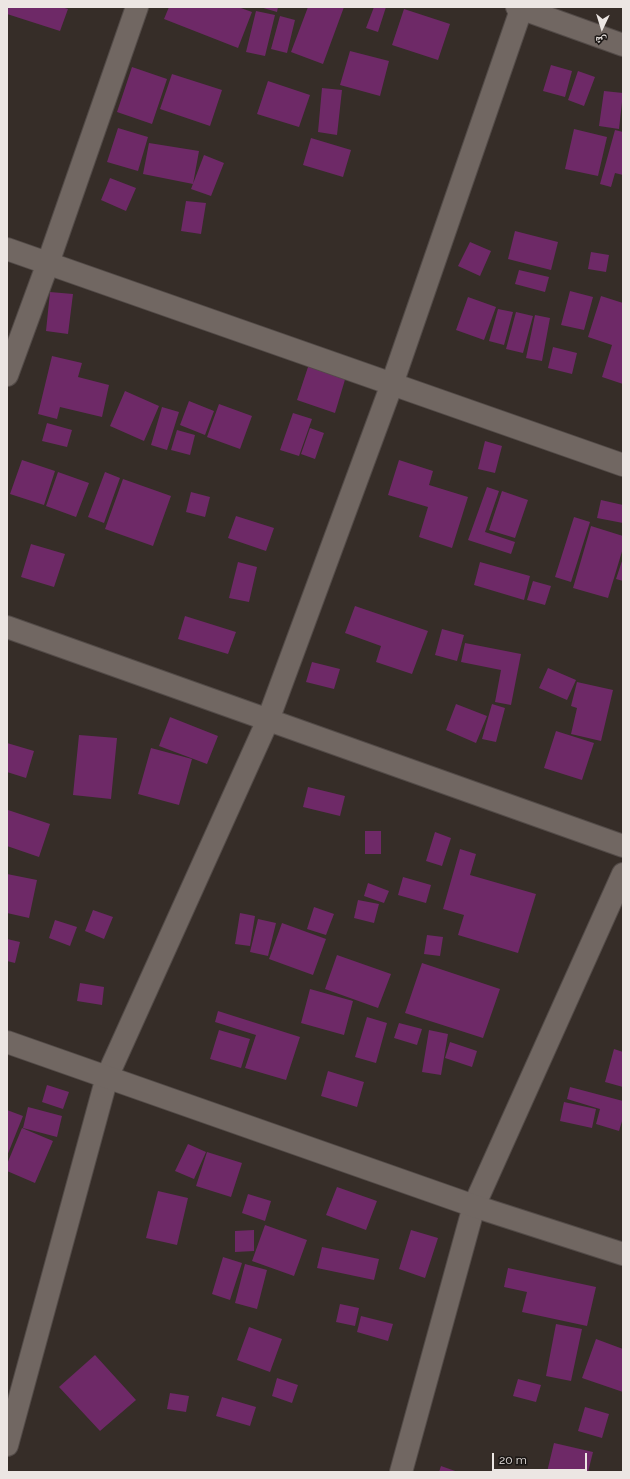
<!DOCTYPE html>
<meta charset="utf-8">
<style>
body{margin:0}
#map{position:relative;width:630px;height:1479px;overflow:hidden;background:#362d28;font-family:Raleway,"Noto Naskh Arabic",sans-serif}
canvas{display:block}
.frame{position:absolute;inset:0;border:8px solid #ece6e3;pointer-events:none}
.north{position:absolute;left:582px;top:8px;width:40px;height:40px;-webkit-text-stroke:3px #1a1614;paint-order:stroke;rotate:184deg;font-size:11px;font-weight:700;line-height:16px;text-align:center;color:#ece6e3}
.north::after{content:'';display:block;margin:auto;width:14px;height:18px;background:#ece6e3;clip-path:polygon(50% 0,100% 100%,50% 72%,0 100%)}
.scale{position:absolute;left:492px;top:1453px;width:95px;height:18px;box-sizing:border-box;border:2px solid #ece6e3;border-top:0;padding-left:5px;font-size:12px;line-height:14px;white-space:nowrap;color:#ece6e3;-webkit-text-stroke:3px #1a1614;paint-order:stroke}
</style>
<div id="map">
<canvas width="630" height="1479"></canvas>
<div class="frame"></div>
<div class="north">ش</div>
<div class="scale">20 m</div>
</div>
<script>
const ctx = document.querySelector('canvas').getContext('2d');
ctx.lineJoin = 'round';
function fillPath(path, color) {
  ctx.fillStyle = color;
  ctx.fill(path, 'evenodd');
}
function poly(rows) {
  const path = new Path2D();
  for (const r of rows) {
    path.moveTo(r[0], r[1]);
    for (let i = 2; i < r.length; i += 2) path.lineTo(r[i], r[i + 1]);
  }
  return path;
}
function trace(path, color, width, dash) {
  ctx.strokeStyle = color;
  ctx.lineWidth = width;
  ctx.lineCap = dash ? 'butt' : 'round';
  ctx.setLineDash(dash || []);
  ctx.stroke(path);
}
const building = poly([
 [7,7,61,7,68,9,60,31,7,14],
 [169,7,238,7,252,12,238,48,164,19],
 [260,7,278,7,277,12],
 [308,7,344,7,323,64,291,52],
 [374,7,386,7,378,32,366,28],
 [404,9,450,24,438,60,392,45],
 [256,11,275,15,265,56,246,52],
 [280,16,295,20,287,53,271,49],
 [350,51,389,61,380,96,340,85],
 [551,65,572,71,565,97,543,91],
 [132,67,167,79,152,124,117,112],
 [578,71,595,77,584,106,568,100],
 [172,74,222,90,210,126,160,109],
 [268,81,310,95,299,127,257,114],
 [322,88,342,90,337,135,318,132],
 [604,91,623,93,619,129,599,126],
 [118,128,148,137,138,171,107,162],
 [574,129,607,137,598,176,565,169],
 [615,130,623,132,623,175,615,173,611,187,600,184],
 [311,138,351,150,343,177,303,165],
 [149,143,199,151,193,184,143,174],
 [204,155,224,163,211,196,191,189],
 [110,178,136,188,126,211,101,200],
 [186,201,206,203,201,234,181,231],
 [515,231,558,242,551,270,508,259],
 [470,242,491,251,480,276,458,266],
 [591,252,609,255,606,272,588,269],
 [519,270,549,277,545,292,515,284],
 [570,291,593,297,584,330,561,325],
 [50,292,73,294,68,334,46,331],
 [601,296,623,303,623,384,602,377,612,345,588,337],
 [468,297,496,307,484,340,456,330],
 [498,309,513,312,504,345,489,341],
 [516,312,533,316,523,353,506,349],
 [535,315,550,318,542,361,526,358],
 [553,347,577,353,572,374,548,368],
 [52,356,82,363,78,377,109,385,102,417,60,407,57,419,38,414],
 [310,361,347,373,335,413,297,400],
 [125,391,159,406,144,441,110,426],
 [189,401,214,411,205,435,180,425],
 [219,404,252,416,240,449,207,437],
 [162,407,179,412,167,450,151,445],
 [293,413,312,419,299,456,280,450],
 [47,423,72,430,67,447,42,441],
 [310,428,324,433,315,459,301,454],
 [177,430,195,435,190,455,171,450],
 [485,441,502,446,495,473,478,469],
 [22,460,55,471,44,505,10,494],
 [399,460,433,471,429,485,468,497,452,548,419,537,428,507,388,495],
 [58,472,89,483,76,517,46,506],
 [105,472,120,478,104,523,88,517],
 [123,479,171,496,153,546,105,529],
 [487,487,499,491,485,532,515,542,511,554,468,540],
 [502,491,528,500,515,538,489,530],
 [191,492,210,497,205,517,186,512],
 [601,500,623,505,623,523,597,518],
 [236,516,274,528,266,551,228,538],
 [574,517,590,522,571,582,555,577],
 [591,526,623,536,623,548,608,598,573,588],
 [31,544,65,554,54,587,21,577],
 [623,558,623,581,616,579],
 [238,562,257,567,249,602,229,598],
 [480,562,530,576,524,600,474,585],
 [533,581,551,586,545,605,527,600],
 [355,606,428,631,412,674,376,662,381,646,345,633],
 [185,616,236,632,228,654,178,639],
 [442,629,464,635,457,661,435,655],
 [465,643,521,654,511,705,495,702,501,670,461,662],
 [312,662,340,669,334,689,306,682],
 [548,668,576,680,567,700,539,688],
 [577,682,613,690,601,741,571,734,577,708,571,706],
 [456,704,487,716,476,743,446,730],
 [492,704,505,708,496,742,482,739],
 [170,717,218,736,207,764,159,746],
 [556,731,594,743,582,780,544,768],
 [79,735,117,738,111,799,73,795],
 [7,743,34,751,26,778,7,772],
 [151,748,192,759,179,805,138,794],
 [308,787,345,796,340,816,303,807],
 [8,810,50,824,39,857,7,846,7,815],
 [365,831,381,831,381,854,365,854],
 [435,832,451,838,442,866,426,861],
 [460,849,476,854,470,875,536,894,518,953,458,935,464,915,443,909],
 [7,874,37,880,29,918,7,913],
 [403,877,431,885,426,903,398,895],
 [368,883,389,891,384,903,364,896],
 [358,900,379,904,374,923,354,918],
 [314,907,334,914,326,935,307,929],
 [93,910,113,917,104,939,85,931],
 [240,913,255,916,250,946,235,944],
 [258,919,276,923,268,956,250,952],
 [55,920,77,927,70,946,49,938],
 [282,923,326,939,313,975,269,959],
 [427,935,443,937,440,956,424,954],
 [7,939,20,942,15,963,7,961],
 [337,955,391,974,378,1008,325,989],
 [422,963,500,989,483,1038,405,1013],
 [80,983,104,987,102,1005,77,1001],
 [310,989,353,1001,344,1035,301,1023],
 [218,1011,300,1037,286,1080,245,1068,256,1035,215,1022],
 [367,1017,387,1023,376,1063,355,1057],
 [399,1023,422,1029,417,1045,394,1038],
 [219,1030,250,1039,241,1068,210,1059],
 [429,1030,448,1034,441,1075,422,1072],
 [450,1042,477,1051,472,1067,445,1058],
 [614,1049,623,1052,623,1087,605,1082],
 [328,1071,364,1082,357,1107,321,1096],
 [47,1085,69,1092,63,1109,42,1102],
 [570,1087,623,1101,623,1118,619,1131,596,1124,600,1109,567,1099],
 [564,1102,596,1109,592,1128,560,1121],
 [28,1107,62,1116,57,1137,23,1128],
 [7,1110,23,1116,7,1156],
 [22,1128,53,1141,35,1183,7,1171,7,1164],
 [188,1144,206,1152,194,1179,175,1171],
 [207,1152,242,1163,231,1197,196,1186],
 [337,1187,377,1201,366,1230,326,1215],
 [158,1191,188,1198,177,1245,146,1238],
 [248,1194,271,1201,265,1221,242,1213],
 [265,1225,307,1240,294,1276,252,1261],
 [254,1230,254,1251,235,1252,235,1231],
 [411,1230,438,1238,425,1278,399,1269],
 [322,1247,379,1259,374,1280,317,1268],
 [223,1257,242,1263,230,1300,212,1294],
 [245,1264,267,1270,257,1309,235,1303],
 [508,1268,596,1287,587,1326,522,1312,527,1292,504,1287],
 [340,1304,359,1308,355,1326,336,1322],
 [361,1316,393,1324,388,1341,357,1332],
 [556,1324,582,1329,571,1381,546,1376],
 [249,1327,282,1339,270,1372,237,1360],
 [596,1339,623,1349,623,1392,582,1378],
 [95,1355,136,1400,100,1431,59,1387],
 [277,1378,298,1385,292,1403,272,1396],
 [518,1379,541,1385,536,1402,513,1396],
 [170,1393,189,1396,186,1412,167,1409],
 [222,1397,256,1407,250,1426,216,1416],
 [585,1407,609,1414,602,1438,578,1431],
 [554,1443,593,1452,588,1472,547,1472],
 [441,1466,458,1472,439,1472]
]);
const street = poly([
 [517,7,623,45],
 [7,249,623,465],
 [7,375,48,263,137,7],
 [7,627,623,846],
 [7,1445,107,1077,268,720,392,384,522,7],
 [401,1472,474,1206,623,874]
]);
const secondary = poly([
 [7,1042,474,1206,623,1254]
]);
fillPath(building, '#6e2967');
trace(street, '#534b48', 24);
trace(secondary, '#534b48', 24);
trace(street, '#716762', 22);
trace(secondary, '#716762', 22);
</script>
